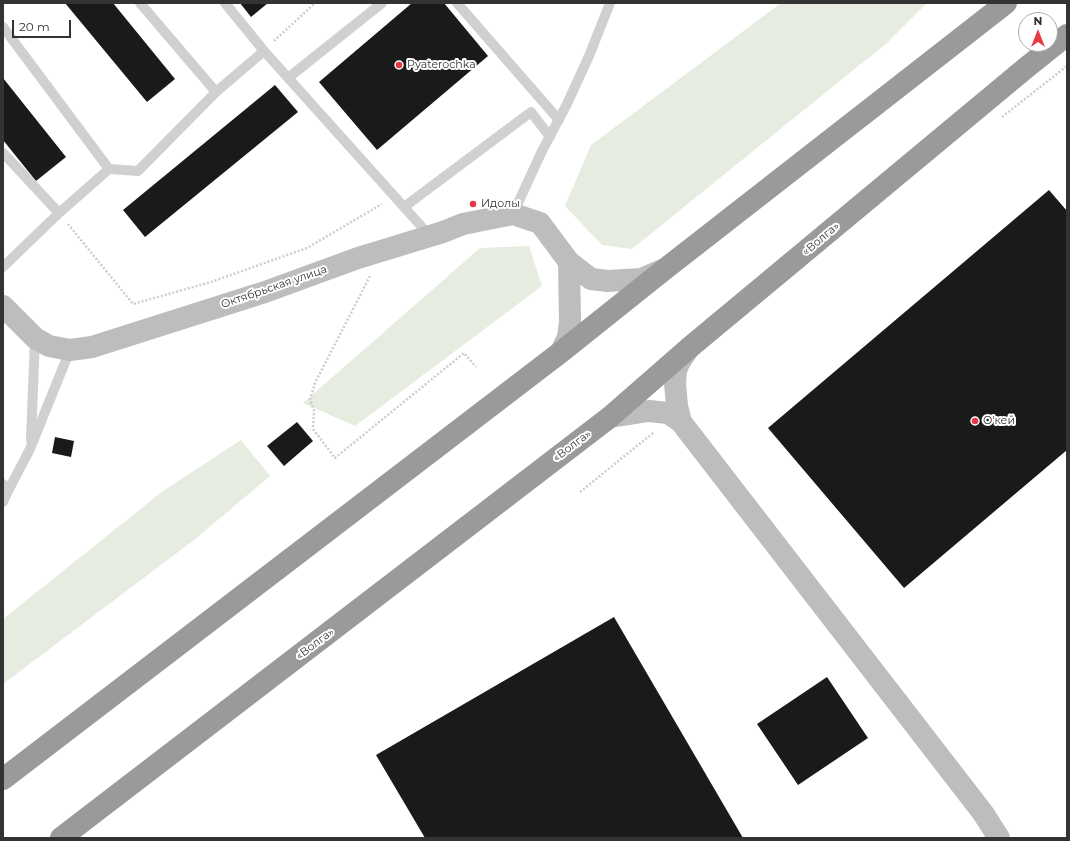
<!DOCTYPE html>
<meta charset="utf-8">
<style>
body{margin:0}
#map{position:relative;width:1070px;height:841px;overflow:hidden;background:#fff;font-family:Montserrat,sans-serif}
canvas{display:block}
.frame{position:absolute;inset:0;border:4px solid #333;pointer-events:none}
.north{position:absolute;left:1018px;top:12px;width:40px;height:40px;box-sizing:border-box;background:#fff;border:1px solid #adadad;border-radius:50%;rotate:0deg;font-size:11px;font-weight:700;line-height:16px;text-align:center;color:#333}
.north::after{content:'';display:block;margin:auto;width:14px;height:18px;background:#e63946;clip-path:polygon(50% 0,100% 100%,50% 72%,0 100%)}
.scale{position:absolute;left:12px;top:20px;width:59px;height:18px;box-sizing:border-box;border:2px solid #333;border-top:0;padding-left:5px;font-size:12px;line-height:14px;white-space:nowrap;color:#333;-webkit-text-stroke:3px #fff;paint-order:stroke}
</style>
<div id="map">
<canvas width="1070" height="841"></canvas>
<div class="frame"></div>
<div class="north">N</div>
<div class="scale">20 m</div>
</div>
<script>
const ctx = document.querySelector('canvas').getContext('2d');
ctx.lineJoin = 'round';
function fillPath(path, color) {
  ctx.fillStyle = color;
  ctx.fill(path, 'evenodd');
}
function poly(rows) {
  const path = new Path2D();
  for (const r of rows) {
    path.moveTo(r[0], r[1]);
    for (let i = 2; i < r.length; i += 2) path.lineTo(r[i], r[i + 1]);
  }
  return path;
}
function trace(path, color, width, dash) {
  ctx.strokeStyle = color;
  ctx.lineWidth = width;
  ctx.lineCap = dash ? 'butt' : 'round';
  ctx.setLineDash(dash || []);
  ctx.stroke(path);
}
function write(font, color, halo, rows, align = 'center') {
  ctx.font = font + ' Montserrat,sans-serif';
  ctx.lineWidth = 4;
  ctx.setLineDash([]);
  ctx.textBaseline = 'middle';
  ctx.strokeStyle = halo;
  ctx.fillStyle = color;
  for (const [text, x, y, turn = 0] of rows) {
    ctx.save();
    ctx.translate(x, y);
    ctx.rotate((+turn || 0) * Math.PI / 180);
    ctx.textAlign = isNaN(turn) ? turn : align;
    if (halo) ctx.strokeText(text, 0, 0);
    ctx.fillText(text, 0, 0);
    ctx.restore();
  }
}
const green = poly([
 [781,3,927,3,888,42,632,249,602,245,565,206,591,145],
 [529,246,542,286,355,426,303,403,480,248],
 [241,440,270,476,194,540,3,684,3,619,163,491]
]);
const building = poly([
 [65,3,113,3,175,79,147,102],
 [240,3,268,3,251,17],
 [412,3,444,3,488,56,377,150,319,82],
 [3,78,66,157,36,181,3,140],
 [275,85,298,112,145,237,123,210],
 [1049,190,1067,211,1067,450,904,588,768,428],
 [297,422,313,441,284,466,267,446],
 [55,437,74,441,71,457,52,453],
 [614,617,743,838,425,838,376,755],
 [827,677,868,738,798,785,757,724]
]);
const path = poly([
 [274,41,315,3],
 [1002,117,1067,66],
 [68,224,133,304,211,282,307,248,382,204],
 [370,276,315,383,310,400,314,410,313,429,335,458,464,353,476,367],
 [580,492,653,433]
]);
const lane = poly([
 [457,3,559,120],
 [3,27,109,169,59,213],
 [264,51,430,236],
 [288,78,382,3],
 [216,92,264,51,225,3],
 [3,153,59,213,3,267],
 [109,169,138,171,216,92,140,3],
 [404,207,531,112,550,137],
 [513,214,542,151,567,104,589,56,610,3],
 [31,440,35,338],
 [3,484,8,491,3,502],
 [8,491,30,449,70,350]
]);
const secondary = poly([
 [3,306,35,338,49,346,70,350,92,347,265,292,358,258,443,232,463,224,513,214,540,223,569,262,591,279,608,281,641,279,662,270],
 [561,352,568,337,570,322,569,262],
 [610,417,649,411,668,413,681,422,983,813,999,838],
 [681,422,677,406,675,383,676,371,679,363,689,348]
]);
const highway = poly([
 [3,779,561,352,665,269,1006,3],
 [61,838,610,417,689,348,1027,67,1067,35]
]);
const markers = [
 [399,65,4,"#e63946"],
 [473,204,4,"#e63946"],
 [975,421,4,"#e63946"]
];
const poiNames = [
 ["Pyaterochka",407,65],
 ["Идолы",481,204],
 ["О'кей",983,421]
];
const streetNames = [
 ["«Волга»",821,239,-40],
 ["Октябрьская улица",274,287,-19],
 ["«Волга»",572,446,-37],
 ["«Волга»",315,644,-37]
];
fillPath(green, '#e6ecdf');
fillPath(building, '#1a1a1a');
trace(path, '#cdcdcd', 2.5, [2, 2]);
trace(lane, '#d0d0d0', 10);
trace(secondary, '#bdbdbd', 22);
trace(highway, '#9a9a9a', 22);
for (const [x, y, r, color] of markers) {
  const dot = new Path2D();
  dot.arc(x, y, r, 0, 2 * Math.PI);
  ctx.fillStyle = color;
  ctx.fill(dot);
  trace(dot, '#fff', 1.5);
}
write('11px', '#333', '#fff', poiNames, 'left');
write('11px', '#333', '#fff', streetNames);
</script>
